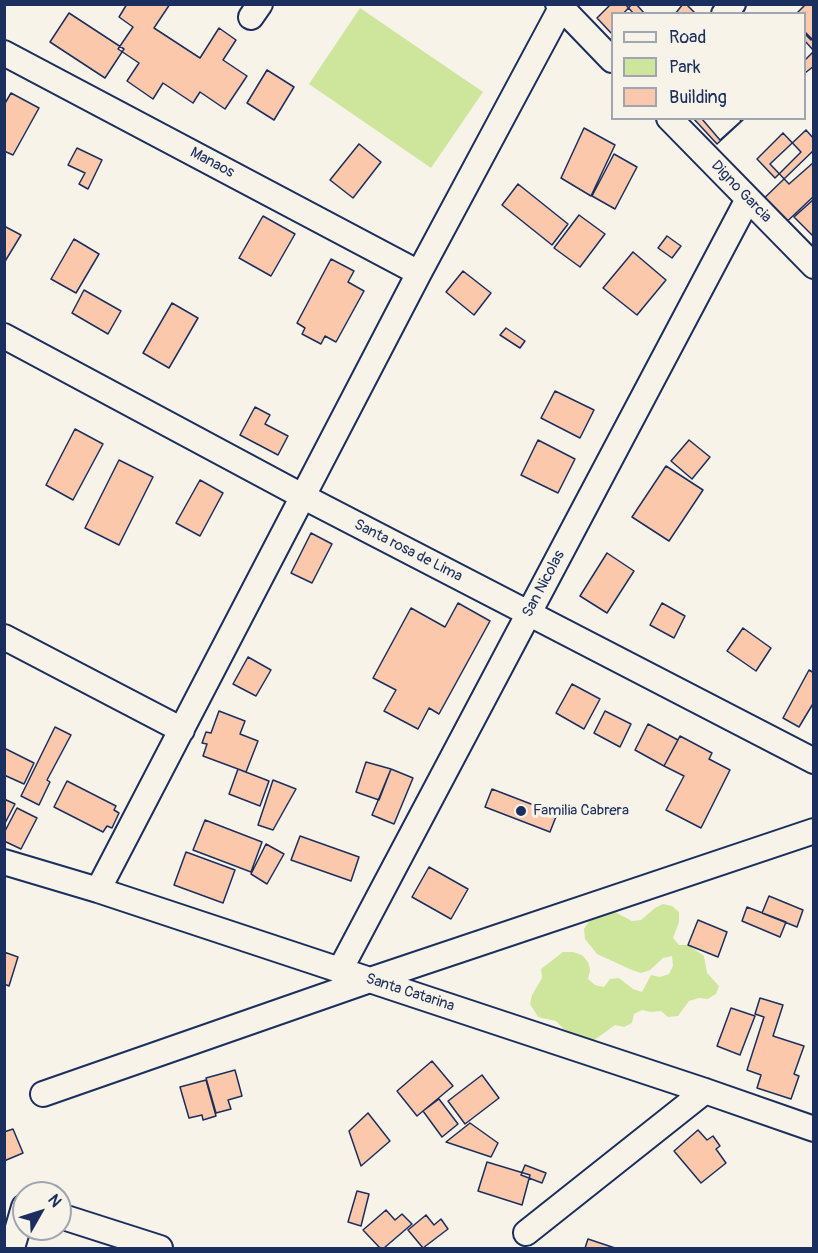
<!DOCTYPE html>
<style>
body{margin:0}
#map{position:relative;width:818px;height:1253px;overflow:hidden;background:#f7f3e8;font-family:Pangolin,sans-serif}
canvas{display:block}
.frame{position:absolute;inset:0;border:6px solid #1b2f5e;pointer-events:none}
.legend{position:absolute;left:611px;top:12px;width:195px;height:108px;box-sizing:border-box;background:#f7f3e8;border:2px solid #9fa5b1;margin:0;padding:8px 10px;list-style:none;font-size:18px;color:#1b2f5e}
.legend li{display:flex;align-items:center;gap:12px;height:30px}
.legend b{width:30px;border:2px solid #9fa5b1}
.north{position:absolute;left:12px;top:1181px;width:60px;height:60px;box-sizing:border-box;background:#f7f3e8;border:2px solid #9fa5b1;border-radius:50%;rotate:51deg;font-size:16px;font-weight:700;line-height:24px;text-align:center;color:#1b2f5e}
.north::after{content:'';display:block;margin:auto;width:21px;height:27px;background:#1b2f5e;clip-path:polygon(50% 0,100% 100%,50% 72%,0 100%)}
</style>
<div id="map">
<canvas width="818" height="1253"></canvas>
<div class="frame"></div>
<ul class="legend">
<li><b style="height:8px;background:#f7f3e8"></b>Road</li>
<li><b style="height:16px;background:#cee69c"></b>Park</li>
<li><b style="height:16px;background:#fcc8ac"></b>Building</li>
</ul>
<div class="north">N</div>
</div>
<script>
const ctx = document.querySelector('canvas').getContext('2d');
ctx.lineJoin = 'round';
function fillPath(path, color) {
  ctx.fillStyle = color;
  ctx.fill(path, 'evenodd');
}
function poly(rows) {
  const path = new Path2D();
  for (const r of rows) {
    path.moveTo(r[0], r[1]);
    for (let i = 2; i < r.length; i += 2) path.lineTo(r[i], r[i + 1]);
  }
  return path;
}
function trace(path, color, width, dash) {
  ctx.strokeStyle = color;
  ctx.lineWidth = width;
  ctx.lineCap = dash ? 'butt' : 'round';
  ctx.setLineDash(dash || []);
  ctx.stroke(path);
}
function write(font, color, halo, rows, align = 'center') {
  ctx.font = font + ' Pangolin,sans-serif';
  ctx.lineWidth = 6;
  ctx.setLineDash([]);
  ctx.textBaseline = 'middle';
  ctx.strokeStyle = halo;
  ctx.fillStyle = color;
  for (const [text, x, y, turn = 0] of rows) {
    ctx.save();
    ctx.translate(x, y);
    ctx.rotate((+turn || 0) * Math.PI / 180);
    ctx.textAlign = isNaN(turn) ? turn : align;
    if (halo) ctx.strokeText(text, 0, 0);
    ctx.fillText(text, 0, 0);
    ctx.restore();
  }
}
const green = poly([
 [360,8,483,92,431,168,309,84],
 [663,904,672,906,679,912,679,922,673,938,679,945,688,945,704,956,707,973,719,986,716,994,708,999,699,998,689,1001,678,1016,668,1017,661,1011,651,1012,642,1010,634,1014,632,1023,624,1027,615,1025,586,1046,564,1038,563,1028,556,1021,538,1017,530,1004,532,995,542,978,541,969,563,952,573,952,582,955,588,962,590,970,588,979,595,985,604,987,610,979,619,978,633,989,642,992,651,975,660,977,669,974,673,966,672,956,663,958,650,970,641,973,632,970,597,954,585,939,584,929,589,921,606,913,615,912,632,921,641,920,655,908]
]);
const building = poly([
 [127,4,170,4,154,28,200,58,219,28,236,40,223,60,247,76,225,109,200,92,193,103,163,83,153,99,127,81,139,63,118,49,133,27,119,17,127,4],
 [611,4,625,4,634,14,612,14,612,34,597,18,611,4],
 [632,4,636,4,645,14,623,14,632,4],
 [683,4,686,4,696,14,675,14,683,4],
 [806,4,814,4,814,37,811,40,804,33,804,14,796,14,806,4],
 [69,13,124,49,105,78,50,42,69,13],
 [804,31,814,41,814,66,805,73,804,31],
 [804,40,814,51,804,61,804,40],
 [267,70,294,87,274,120,247,103,267,70],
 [11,93,39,108,13,155,4,151,4,105,11,93],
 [693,118,741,118,743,120,717,144,693,118],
 [739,118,741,121,720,140,702,119,739,118],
 [584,128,615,145,591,196,561,178,584,128],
 [806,130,814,139,814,162,789,184,770,164,806,130],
 [783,133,801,152,775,178,757,159,783,133],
 [359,144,381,162,353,198,330,180,359,144],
 [77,148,102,160,88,189,79,184,85,173,68,165,77,148],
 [814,150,814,196,778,230,755,207,814,150],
 [614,154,637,167,615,209,592,196,614,154],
 [518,184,568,224,552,245,502,205,518,184],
 [814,199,814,237,794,217,814,199],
 [579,215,605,234,580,267,554,248,579,215],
 [263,216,295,234,271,276,239,258,263,216],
 [4,226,21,235,4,263,4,226],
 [667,236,681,246,672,258,658,248,667,236],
 [74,239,99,254,76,293,51,279,74,239],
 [633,252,666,280,637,315,603,288,633,252],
 [331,259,354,271,348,282,364,291,336,342,325,336,321,344,302,334,305,328,297,323,331,259],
 [463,271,491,293,474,315,446,292,463,271],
 [84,290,121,311,108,334,72,313,84,290],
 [172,303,198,318,169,368,143,353,172,303],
 [506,328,525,341,520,348,500,335,506,328],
 [555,391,594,410,580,438,541,418,555,391],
 [255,407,270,415,265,424,288,436,278,455,240,435,255,407],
 [75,429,103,444,73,500,46,485,75,429],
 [538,440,575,459,558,493,521,475,538,440],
 [689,440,710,457,692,479,671,461,689,440],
 [119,460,153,477,119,545,85,528,119,460],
 [666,466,703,490,669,541,632,517,666,466],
 [200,480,223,493,200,536,176,523,200,480],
 [311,533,332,544,312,583,291,573,311,533],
 [607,553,634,571,607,613,580,596,607,553],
 [458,603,490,621,439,714,429,708,418,729,384,711,396,690,373,678,411,608,445,627,458,603],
 [662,603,685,616,674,638,650,625,662,603],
 [743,628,771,648,756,671,727,651,743,628],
 [248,657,271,670,256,696,233,684,248,657],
 [809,670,814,673,814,702,799,727,783,718,809,670],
 [572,684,600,699,584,729,556,713,572,684],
 [219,711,245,721,240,734,258,741,246,772,203,756,207,744,202,743,206,732,211,733,219,711],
 [605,711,631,724,620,747,594,733,605,711],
 [648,724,678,740,664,766,635,750,648,724],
 [55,727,71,735,47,780,50,782,39,805,21,796,55,727],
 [680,736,712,753,709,759,730,770,701,828,666,810,684,776,664,766,680,736],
 [4,748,34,763,24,784,4,775,4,748],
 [366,762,391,769,379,800,356,792,366,762],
 [238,769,269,781,260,806,229,794,238,769],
 [391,769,413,778,394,824,372,815,391,769],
 [273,780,296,789,273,830,258,825,273,780],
 [67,781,116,806,114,810,119,813,112,828,107,826,103,832,54,807,67,781],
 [492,789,557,814,550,832,485,807,492,789],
 [4,799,15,804,4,825,4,799],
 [17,808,37,818,21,849,4,841,4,833,17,808],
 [205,820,262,842,251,872,193,850,205,820],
 [300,836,359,857,351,881,291,860,300,836],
 [266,844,284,854,267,884,251,874,266,844],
 [186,852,235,870,223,903,174,885,186,852],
 [429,867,468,889,451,919,412,897,429,867],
 [769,896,803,910,797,927,762,913,769,896],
 [747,907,786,922,780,937,742,921,747,907],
 [698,920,727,932,718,957,688,945,698,920],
 [4,952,18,957,9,986,4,984,4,952],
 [760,998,783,1005,773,1036,804,1046,794,1074,799,1076,791,1099,757,1088,761,1075,747,1070,764,1017,755,1014,760,998],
 [731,1008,755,1016,740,1055,717,1046,731,1008],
 [432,1061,453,1086,417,1116,397,1091,432,1061],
 [235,1070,242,1096,228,1100,231,1109,216,1113,206,1078,235,1070],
 [482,1075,499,1098,465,1124,448,1101,482,1075],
 [206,1080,216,1116,203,1120,202,1115,189,1118,180,1087,206,1080],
 [439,1099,458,1124,442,1137,423,1111,439,1099],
 [368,1113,390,1141,361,1166,349,1131,368,1113],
 [470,1123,498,1143,491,1157,446,1142,470,1123],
 [13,1129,23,1153,4,1161,4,1132,13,1129],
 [698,1130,707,1140,713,1136,720,1146,716,1149,726,1163,701,1183,674,1151,698,1130],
 [487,1162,530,1175,522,1205,478,1191,487,1162],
 [525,1165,546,1173,542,1183,521,1175,525,1165],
 [357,1191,369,1194,361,1226,348,1222,357,1191],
 [386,1210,395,1220,402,1214,412,1224,384,1248,380,1248,363,1230,386,1210],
 [426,1215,434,1225,441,1219,448,1229,423,1248,408,1230,426,1215],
 [588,1239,615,1248,585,1248,588,1239]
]);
const minor = poly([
 [558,4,612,60],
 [724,14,733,4],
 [251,17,260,4],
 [4,53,419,273],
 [669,118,814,266],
 [4,336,304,497,814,761],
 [4,637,182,730],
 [4,862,98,890,705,1091,814,1129],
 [98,890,419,273,561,8],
 [340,970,748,199],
 [43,1094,370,980,814,831],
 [60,1216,160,1248],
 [526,1233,705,1091],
 [12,1248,24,1207]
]);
const markers = [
 [521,811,6,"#1b2f5e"]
];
const streetNames = [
 ["Manaos",212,163,28],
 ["Digno Garcia",741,192,46],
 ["Santa rosa de Lima",408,551,27],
 ["San Nicolas",544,584,-62],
 ["Santa Catarina",410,993,18]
];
const poiNames = [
 ["Familia Cabrera",533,811]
];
fillPath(green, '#cee69c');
fillPath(building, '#fcc8ac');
trace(building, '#1b2f5e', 1.5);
trace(minor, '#1b2f5e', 28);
trace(minor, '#f7f3e8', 24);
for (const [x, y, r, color] of markers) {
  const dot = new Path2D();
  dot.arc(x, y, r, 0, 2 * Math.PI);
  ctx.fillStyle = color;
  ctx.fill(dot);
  trace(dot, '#f7f3e8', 2);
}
write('15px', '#1b2f5e', '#f7f3e8', streetNames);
write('15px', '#1b2f5e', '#f7f3e8', poiNames, 'left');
</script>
